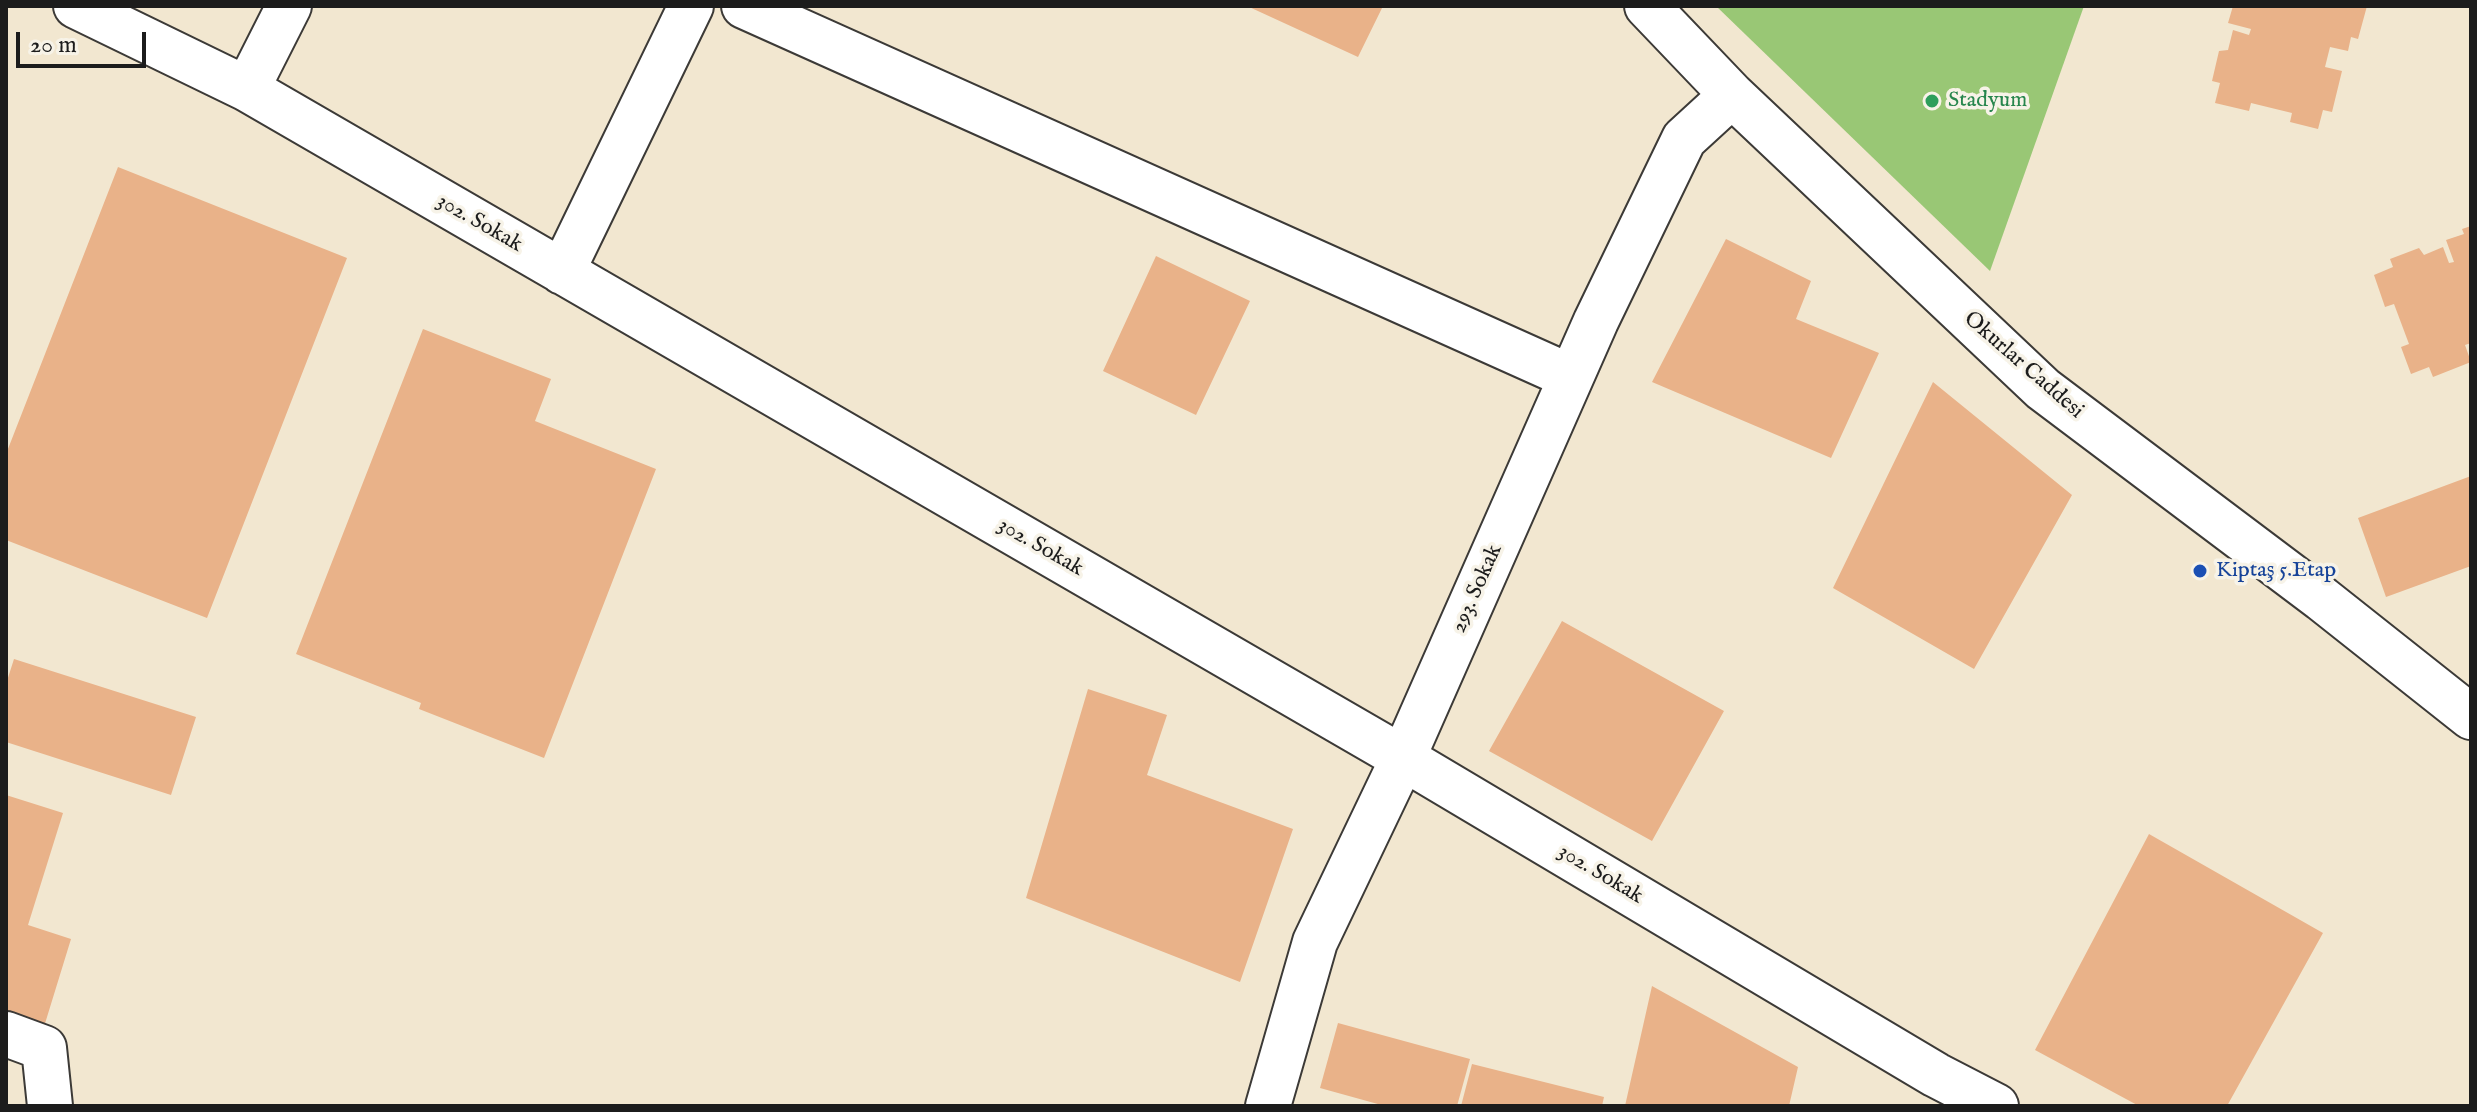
<!DOCTYPE html>
<meta charset="utf-8">
<style>
body{margin:0}
#map{position:relative;width:2477px;height:1112px;overflow:hidden;background:#f2e7d0;font-family:"IM FELL English",serif}
canvas{display:block}
.frame{position:absolute;inset:0;border:8px solid #1c1c1c;pointer-events:none}
.scale{position:absolute;left:16px;top:32px;width:130px;height:36px;box-sizing:border-box;border:4px solid #1c1c1c;border-top:0;padding-left:10px;font-size:24px;line-height:28px;white-space:nowrap;color:#1c1c1c;-webkit-text-stroke:6px #f7f3e8;paint-order:stroke}
</style>
<div id="map">
<canvas width="2477" height="1112"></canvas>
<div class="frame"></div>
<div class="scale">20 m</div>
</div>
<script>
const ctx = document.querySelector('canvas').getContext('2d');
ctx.lineJoin = 'round';
function fillPath(path, color) {
  ctx.fillStyle = color;
  ctx.fill(path, 'evenodd');
}
function poly(rows) {
  const path = new Path2D();
  for (const r of rows) {
    path.moveTo(r[0], r[1]);
    for (let i = 2; i < r.length; i += 2) path.lineTo(r[i], r[i + 1]);
  }
  return path;
}
function trace(path, color, width, dash) {
  ctx.strokeStyle = color;
  ctx.lineWidth = width;
  ctx.lineCap = dash ? 'butt' : 'round';
  ctx.setLineDash(dash || []);
  ctx.stroke(path);
}
function write(font, color, halo, rows, align = 'center') {
  ctx.font = font + ' "IM FELL English",serif';
  ctx.lineWidth = 7;
  ctx.setLineDash([]);
  ctx.textBaseline = 'middle';
  ctx.strokeStyle = halo;
  ctx.fillStyle = color;
  for (const [text, x, y, turn = 0] of rows) {
    ctx.save();
    ctx.translate(x, y);
    ctx.rotate((+turn || 0) * Math.PI / 180);
    ctx.textAlign = isNaN(turn) ? turn : align;
    if (halo) ctx.strokeText(text, 0, 0);
    ctx.fillText(text, 0, 0);
    ctx.restore();
  }
}
const green = poly([
 [1716,6,2084,6,1990,271]
]);
const building = poly([
 [1247,6,1383,6,1358,57],
 [2233,6,2367,6,2358,39,2351,37,2348,51,2330,47,2325,67,2342,71,2332,112,2323,110,2318,129,2290,122,2292,113,2251,103,2249,111,2215,103,2220,83,2212,81,2219,51,2228,50,2233,30,2249,35,2251,29,2228,23],
 [118,167,347,258,207,618,6,540,6,454],
 [2471,226,2471,343,2465,345,2471,362,2433,377,2429,367,2411,374,2401,347,2409,344,2394,304,2385,307,2374,275,2393,267,2390,259,2419,248,2424,255,2443,247,2449,263,2454,262,2446,240,2464,234,2462,229],
 [1726,239,1811,281,1796,319,1879,353,1831,458,1652,382],
 [1156,256,1250,301,1196,415,1103,371],
 [423,329,551,379,535,421,656,469,544,758,419,709,421,703,296,654],
 [1933,382,2072,495,1974,669,1833,588],
 [2471,476,2471,566,2386,597,2358,518],
 [1562,621,1724,711,1652,841,1489,751],
 [14,659,196,717,171,795,6,742,6,684],
 [1088,689,1167,715,1147,775,1293,829,1240,982,1026,898],
 [6,795,63,813,28,925,71,939,39,1043,6,1033],
 [2149,834,2323,933,2227,1106,2139,1106,2035,1050],
 [1652,986,1798,1067,1789,1106,1625,1106],
 [1338,1023,1470,1059,1457,1106,1385,1106,1320,1088],
 [1472,1064,1604,1097,1602,1106,1461,1106]
]);
const minor = poly([
 [76,6,247,89,1403,758,1936,1075,1996,1106],
 [744,6,1571,377],
 [1647,6,1732,95,2043,389,2322,599,2471,717],
 [247,89,289,6],
 [562,272,691,6],
 [6,1034,44,1048,50,1106],
 [1268,1106,1315,942,1403,758,1596,321,1684,139,1732,95]
]);
const markers = [
 [1932,101,8,"#2e9e5b"],
 [2200,571,8,"#1a4fb4"]
];
const leisureNames = [
 ["Stadyum",1948,101]
];
const streetNames = [
 ["302. Sokak",479,224,30],
 ["Okurlar Caddesi",2023,366,41],
 ["302. Sokak",1040,548,30],
 ["293. Sokak",1478,589,-66],
 ["302. Sokak",1600,875,31]
];
const transitNames = [
 ["Kiptaş 5.Etap",2216,571]
];
fillPath(green, '#99c775');
fillPath(building, '#e9b289');
trace(minor, '#3c3a37', 48);
trace(minor, '#fff', 44);
for (const [x, y, r, color] of markers) {
  const dot = new Path2D();
  dot.arc(x, y, r, 0, 2 * Math.PI);
  ctx.fillStyle = color;
  ctx.fill(dot);
  trace(dot, '#f7f3e8', 3);
}
write('22px', '#27864d', '#f7f3e8', leisureNames, 'left');
write('22px', '#1c1c1c', '#f7f3e8', streetNames);
write('22px', '#164399', '#f7f3e8', transitNames, 'left');
</script>
